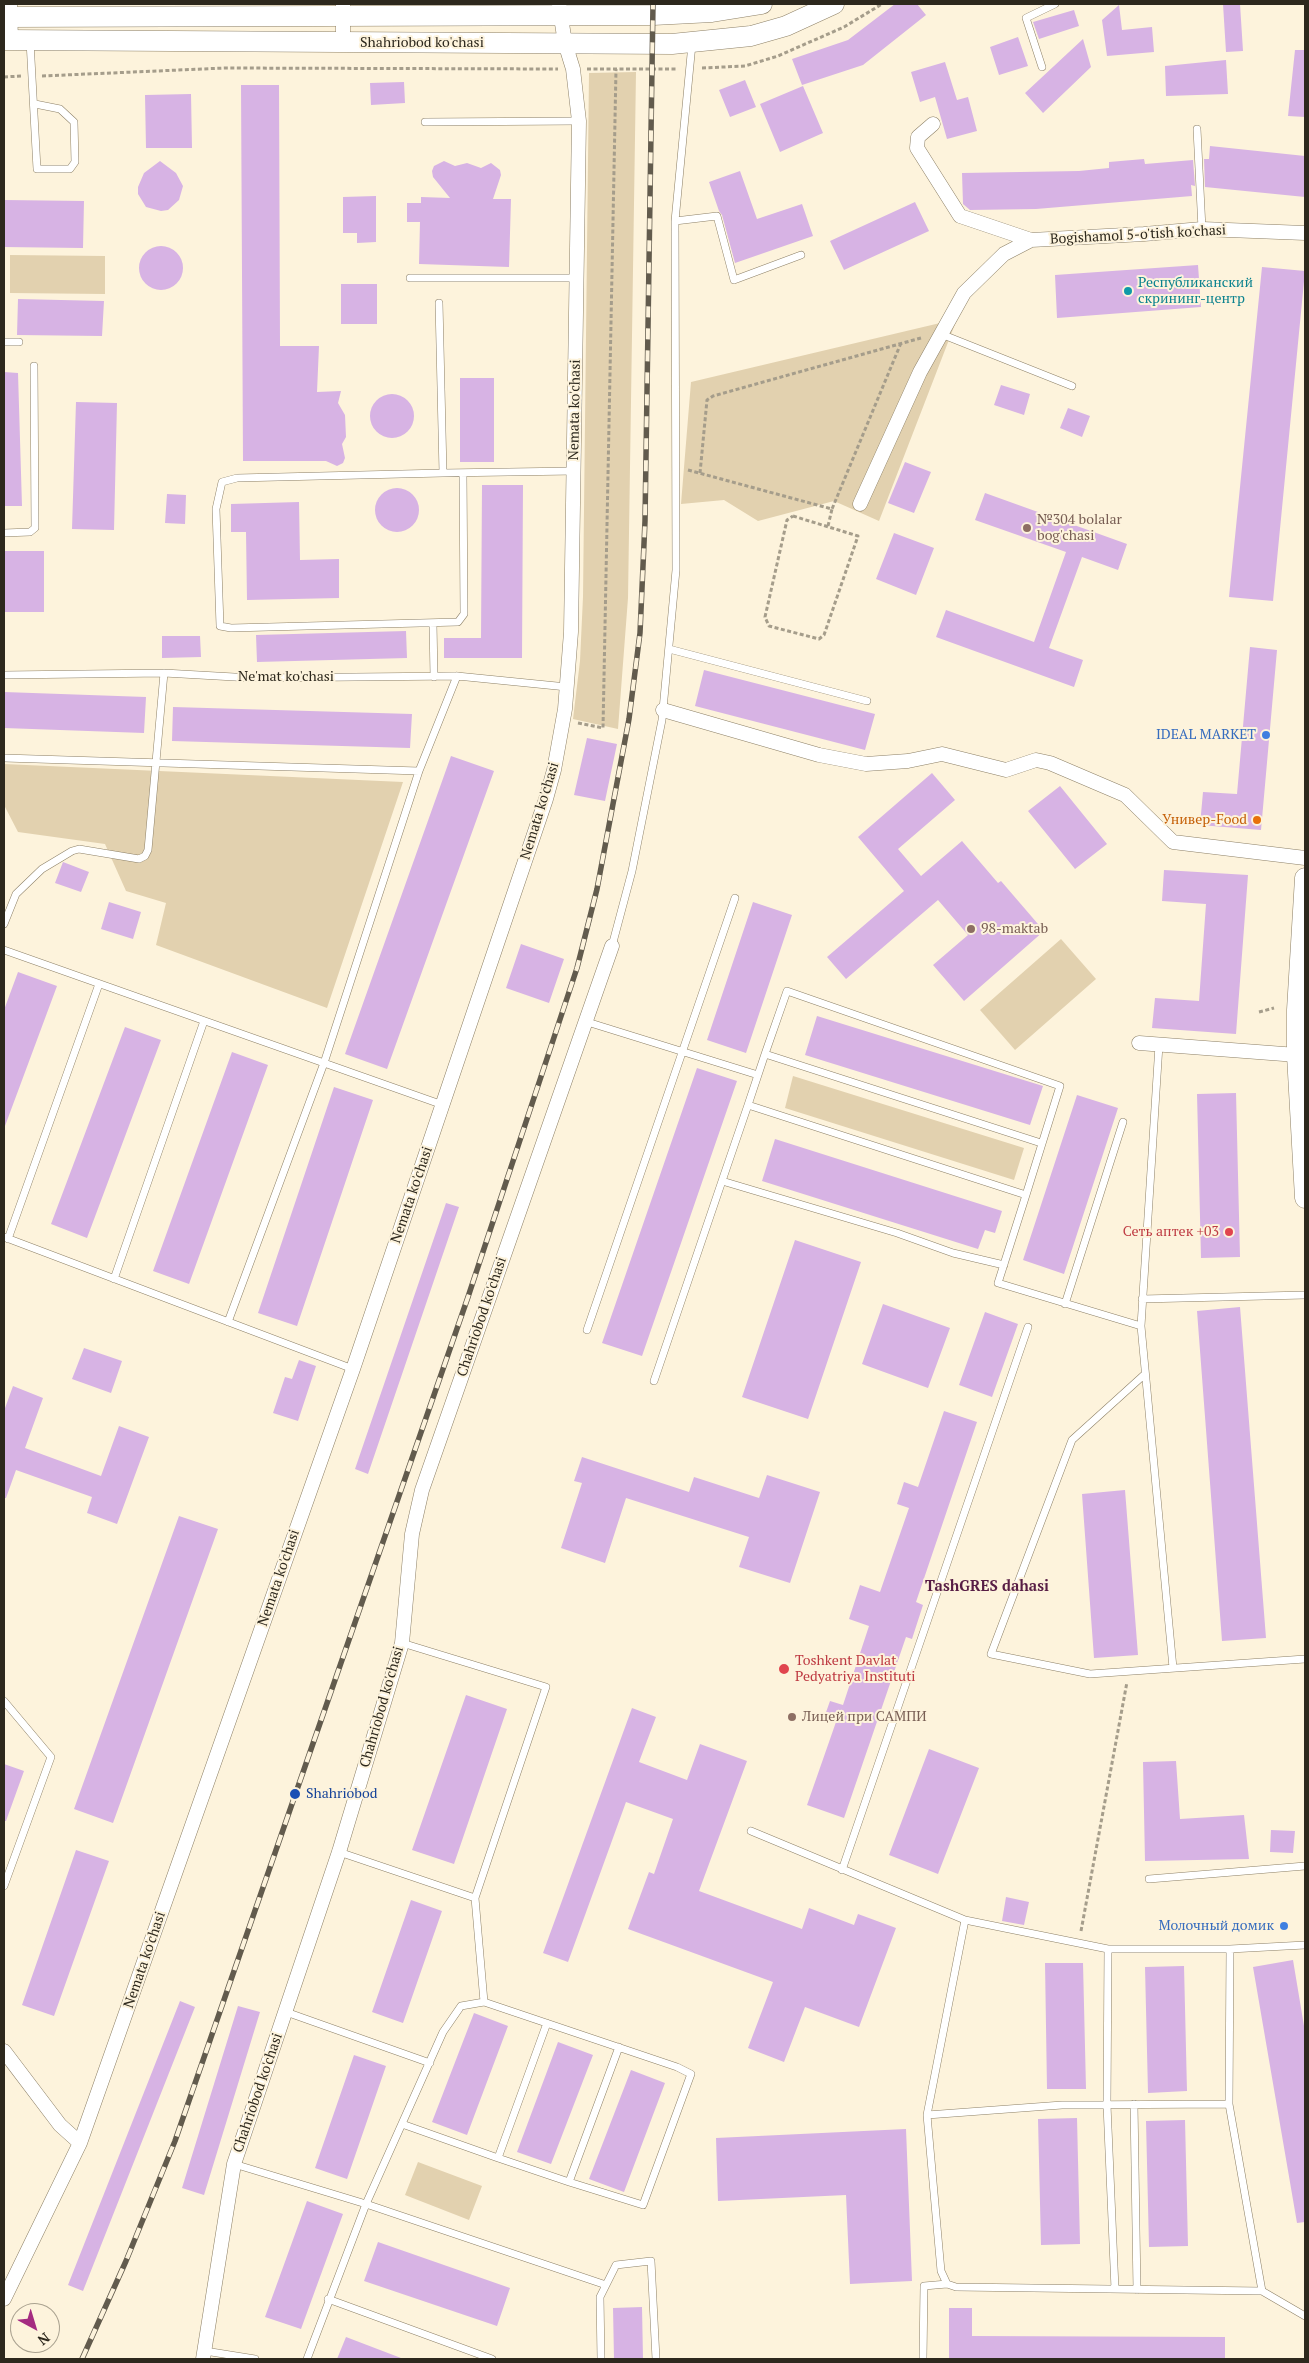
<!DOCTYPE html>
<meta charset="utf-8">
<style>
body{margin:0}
#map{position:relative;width:1309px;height:2363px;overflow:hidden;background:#fdf3dc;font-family:"PT Serif",serif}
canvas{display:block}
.frame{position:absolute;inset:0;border:5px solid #2d281d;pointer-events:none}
.north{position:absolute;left:10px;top:2303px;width:50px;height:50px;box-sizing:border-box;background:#fdf3dc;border:1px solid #aaa290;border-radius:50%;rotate:141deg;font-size:14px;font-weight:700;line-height:20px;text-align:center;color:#2d281d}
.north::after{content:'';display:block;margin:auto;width:18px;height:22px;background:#a42b81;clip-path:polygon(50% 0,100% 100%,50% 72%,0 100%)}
</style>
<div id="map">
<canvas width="1309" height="2363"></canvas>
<div class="frame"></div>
<div class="north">N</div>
</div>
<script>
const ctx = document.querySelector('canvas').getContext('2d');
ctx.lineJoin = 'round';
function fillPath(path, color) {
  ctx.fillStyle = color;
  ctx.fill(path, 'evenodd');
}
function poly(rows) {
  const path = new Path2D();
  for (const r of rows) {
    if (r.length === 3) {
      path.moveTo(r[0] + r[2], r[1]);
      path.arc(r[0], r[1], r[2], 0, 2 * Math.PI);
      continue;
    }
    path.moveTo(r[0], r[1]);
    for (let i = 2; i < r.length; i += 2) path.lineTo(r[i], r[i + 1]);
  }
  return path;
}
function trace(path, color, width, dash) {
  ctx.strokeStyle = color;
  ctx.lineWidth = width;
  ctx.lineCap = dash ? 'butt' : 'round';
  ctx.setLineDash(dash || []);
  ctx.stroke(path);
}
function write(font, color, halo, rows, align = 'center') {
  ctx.font = font + ' "PT Serif",serif';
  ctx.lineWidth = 4;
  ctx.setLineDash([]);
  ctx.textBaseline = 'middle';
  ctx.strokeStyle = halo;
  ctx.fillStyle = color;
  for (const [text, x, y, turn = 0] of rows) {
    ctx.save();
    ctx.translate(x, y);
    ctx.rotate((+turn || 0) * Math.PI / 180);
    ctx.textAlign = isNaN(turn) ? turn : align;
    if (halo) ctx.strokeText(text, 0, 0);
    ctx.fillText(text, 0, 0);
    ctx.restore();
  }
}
const green = poly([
 [636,72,628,598,618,729,573,719,580,661,583,597,589,73],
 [10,255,105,256,105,294,10,293],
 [957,319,879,521,834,501,758,521,724,500,681,504,691,382],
 [4,764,403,782,327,1008,156,945,166,903,126,891,105,844,18,832,4,805],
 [1061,939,1096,979,1015,1050,980,1010],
 [793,1076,1024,1148,1014,1180,785,1108],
 [418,2162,482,2186,469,2220,405,2195]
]);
const building = poly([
 [895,4,917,4,926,15,863,65,802,85,792,59,848,40],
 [1223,4,1240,4,1243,51,1226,52],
 [1119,5,1122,30,1152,27,1154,52,1107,56,1102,20],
 [1074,10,1079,26,1039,39,1033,22],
 [1018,37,1028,66,999,75,990,47],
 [1083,39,1091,67,1043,113,1025,93],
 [1295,50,1305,50,1305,117,1288,116],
 [1226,60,1228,94,1166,96,1165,66],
 [945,62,957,100,968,97,977,131,947,139,935,97,920,102,911,72],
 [745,80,756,107,730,117,719,90],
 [404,82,405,103,371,105,370,83],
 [241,85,279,85,280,346,319,346,317,392,341,391,338,403,345,415,346,437,342,444,345,458,343,463,337,466,326,461,243,461],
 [803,86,823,133,780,152,760,104],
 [191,94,192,148,146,148,145,95],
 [1210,146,1305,156,1305,197,1205,187,1204,159,1209,159],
 [1144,159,1145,164,1193,160,1195,186,1191,185,1192,196,1036,209,970,210,963,204,962,173,1079,171,1109,168,1109,162],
 [160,161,176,173,183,186,179,200,168,210,161,211,146,207,138,194,138,187,144,173],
 [444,161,455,166,467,163,481,168,491,163,500,170,501,175,493,199,511,199,509,267,419,264,420,222,407,222,407,203,421,203,421,197,450,198,433,177,432,171,434,166],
 [740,171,757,219,802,204,813,236,735,263,722,215,719,211,709,182],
 [376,196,376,242,357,243,357,233,343,233,343,197],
 [4,200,84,201,83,248,4,247],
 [915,202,929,231,844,270,830,241],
 [161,268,22],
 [1198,265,1201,307,1057,318,1055,275],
 [1262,267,1305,271,1273,601,1229,597],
 [341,284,377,284,377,324,341,324],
 [18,299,104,301,102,336,17,335],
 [4,372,18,373,22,506,4,506],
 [460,378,494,378,494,462,460,462],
 [1001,385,1030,394,1024,415,994,405],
 [392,416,22],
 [76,402,117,403,114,530,72,529],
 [1068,408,1090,416,1082,437,1060,428],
 [905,462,931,472,914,513,888,503],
 [482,485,523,485,522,658,444,658,444,638,481,638],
 [397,510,22],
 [985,493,1127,544,1118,570,1082,557,1049,648,1083,660,1074,687,936,637,946,610,1034,642,1066,552,975,520],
 [167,494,186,495,185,524,165,523],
 [299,502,300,560,339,559,339,598,247,600,246,532,231,532,231,504],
 [894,533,934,548,916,595,876,579],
 [4,551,44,551,44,612,4,612],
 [406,631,407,658,257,662,256,635],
 [162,636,200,636,201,657,162,658],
 [1250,647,1277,650,1261,830,1200,825,1203,792,1237,794],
 [704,670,875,714,865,750,695,706],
 [4,692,146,697,144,733,4,728],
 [173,707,412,714,410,748,172,741],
 [587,738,617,744,605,801,574,795],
 [451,756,494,771,387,1069,345,1054],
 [932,773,955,800,898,849,921,876,962,841,998,883,1001,881,1044,931,964,1001,933,965,968,935,938,900,846,979,827,957,904,891,858,837],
 [1060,786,1107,844,1075,869,1028,811],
 [63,862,89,872,81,892,55,883],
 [1164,870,1248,875,1236,1034,1152,1028,1155,998,1199,1001,1206,904,1162,901],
 [109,902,141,912,133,939,101,929],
 [753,902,792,915,746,1053,707,1040],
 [521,944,564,959,549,1003,506,988],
 [18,972,57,986,5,1126,4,1010],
 [817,1016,1043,1086,1030,1125,805,1055],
 [125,1027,161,1040,87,1238,51,1224],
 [232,1052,268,1065,189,1284,153,1271],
 [697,1068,737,1081,642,1356,602,1343],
 [334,1087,373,1100,297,1326,258,1313],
 [1236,1093,1240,1257,1201,1258,1197,1094],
 [1077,1095,1118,1108,1064,1274,1023,1260],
 [775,1139,1002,1211,995,1233,985,1230,978,1249,762,1181],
 [446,1203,459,1207,368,1474,355,1469],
 [795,1240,861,1262,808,1419,742,1397],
 [883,1304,950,1328,928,1388,862,1364],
 [1240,1307,1266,1638,1222,1641,1197,1311],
 [985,1312,1018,1324,992,1397,959,1385],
 [84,1348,122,1361,111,1393,72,1379],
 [299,1360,316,1366,298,1421,273,1413,285,1377,292,1379],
 [13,1386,43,1398,25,1448,101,1476,119,1426,149,1437,117,1524,87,1513,92,1497,16,1470,6,1498,4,1498,4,1411],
 [944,1411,977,1422,916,1602,923,1605,912,1639,906,1637,844,1818,807,1805,836,1722,824,1718,830,1701,843,1705,869,1626,849,1619,860,1585,880,1592,909,1508,897,1504,904,1482,918,1487],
 [582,1457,689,1492,694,1477,759,1498,767,1475,820,1492,790,1583,739,1567,749,1537,626,1498,605,1563,561,1548,582,1483,574,1481],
 [1125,1490,1138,1655,1094,1658,1082,1494],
 [179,1516,218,1529,113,1823,74,1809],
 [466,1695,507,1709,454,1864,412,1850],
 [632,1708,656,1717,639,1762,687,1780,700,1744,747,1761,699,1891,802,1929,809,1908,854,1925,858,1914,896,1928,859,2027,805,2007,784,2062,748,2048,773,1982,628,1929,649,1872,654,1874,673,1819,626,1802,568,1962,543,1953],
 [929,1749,979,1768,938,1874,889,1855],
 [1176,1761,1180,1819,1244,1815,1249,1859,1145,1861,1143,1762],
 [4,1764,24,1771,6,1821,4,1821],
 [1271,1830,1295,1831,1293,1853,1270,1852],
 [76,1850,109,1861,54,2016,22,2005],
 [1006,1897,1029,1902,1024,1925,1002,1921],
 [411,1900,442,1911,403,2023,372,2012],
 [1293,1960,1305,2032,1305,2222,1297,2223,1253,1967],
 [1045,1963,1083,1963,1086,2089,1047,2089],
 [1184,1966,1187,2091,1148,2093,1145,1967],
 [180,2001,195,2007,83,2291,68,2285],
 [238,2006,260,2012,204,2195,182,2188],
 [474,2013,508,2026,467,2135,432,2122],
 [558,2042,593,2055,551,2164,517,2152],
 [354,2055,386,2066,347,2179,315,2168],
 [631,2070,665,2083,624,2192,589,2179],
 [1077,2118,1080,2244,1041,2245,1038,2119],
 [1185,2120,1188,2246,1149,2247,1146,2121],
 [906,2129,912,2281,850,2284,846,2195,718,2201,716,2138],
 [307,2201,343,2214,301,2329,265,2317],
 [378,2242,510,2288,497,2326,364,2281],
 [642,2307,643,2359,614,2359,613,2308],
 [949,2308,972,2308,972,2336,1225,2337,1225,2359,949,2359],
 [346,2337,401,2358,400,2359,337,2359]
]);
const path = poly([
 [702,68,745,66,778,56,844,27,882,4],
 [587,69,678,69],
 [42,76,225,68,558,69],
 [4,77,21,76],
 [688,470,832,509,901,343],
 [700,473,707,400,713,396,921,338],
 [793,516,858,536,824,635,819,639,769,626,765,617,787,520,793,516],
 [828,526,832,509],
 [578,723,603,728,616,69],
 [1259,1012,1274,1008],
 [1081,1931,1127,1682]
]);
const lane = poly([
 [30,41,37,169,70,169,75,162,74,122,60,109,35,104],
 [692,44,675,221,717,216,734,280,801,255],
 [1042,67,1026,18,1055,4],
 [425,122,579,121],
 [1197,129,1202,229],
 [410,278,576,278],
 [439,303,443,473],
 [941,334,1072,386],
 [4,342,19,342],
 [463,473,464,614,458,622,231,628,220,626,216,509,222,482,237,478,443,473,574,471],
 [4,533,30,532,35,528,34,366],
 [433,623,434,677],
 [669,649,867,701],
 [4,675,164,673,252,678,457,676,567,687],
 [4,758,419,771],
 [4,924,16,894,42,869,72,851,79,849,139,859,145,856,148,850,164,673],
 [612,946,632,871,662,720,676,570,675,221],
 [4,950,443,1105],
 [584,1021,758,1075],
 [765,1054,1041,1143],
 [722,1181,897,1233,953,1253,1004,1265],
 [1026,1195,998,1283,1141,1326,1159,1045],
 [4,1237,353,1369],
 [8,1239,99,984],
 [114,1279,204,1021],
 [1142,1299,1305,1295],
 [1065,1304,1123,1122],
 [228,1322,324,1063,419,771,457,676],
 [1141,1326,1173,1668],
 [587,1330,735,898],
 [1145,1374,1072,1440,991,1654,1090,1674,1305,1659],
 [654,1381,722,1181,748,1105,765,1054,787,991,1060,1086,1026,1195,748,1105],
 [402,1643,546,1687,475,1898,484,2002],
 [4,1701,51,1757,4,1886],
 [751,1831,965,1920],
 [339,1852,475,1898],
 [842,1870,1028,1327],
 [1149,1879,1305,1866],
 [1108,1949,1107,2105,1115,2289],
 [286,2012,430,2063],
 [1134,2104,1137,2290],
 [1229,2104,1262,2291],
 [927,2115,1062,2105,1229,2104,1230,1949],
 [402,2124,498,2158,547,2023],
 [498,2158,569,2182,619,2047],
 [234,2164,366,2204,606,2285],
 [947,2284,941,2271,927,2115,965,1920,1108,1949,1230,1949,1305,1945],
 [328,2299,492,2359],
 [205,2351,255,2359],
 [307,2359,366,2204,443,2032,461,2006,484,2002,677,2067,691,2074,643,2205,569,2182],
 [601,2359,600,2297,616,2265,651,2261,656,2359],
 [923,2359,924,2286,947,2284,956,2287,1262,2291,1305,2316]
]);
const street = poly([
 [10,4,11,40],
 [343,4,343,42],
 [933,124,918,137,917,148,960,216,1031,240,1144,234,1202,229,1305,233],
 [860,504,920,372,964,293,1004,254,1031,240],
 [663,710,819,755,866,764,908,761,942,754,1006,770,1036,760,1050,763,1125,795,1173,842,1305,858],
 [1139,1043,1297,1055],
 [4,2051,60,2125,80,2143],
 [4,2299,80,2143,353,1369,546,799,554,770,565,709,571,632,579,121,573,69,565,43,559,4],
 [203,2359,234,2164,339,1852,402,1643,412,1534,422,1490,612,946]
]);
const secondary = poly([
 [4,17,653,15,712,12,762,4],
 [4,40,672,44,751,36,786,26,834,4],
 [1305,878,1297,1010,1297,1055,1305,1198]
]);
const rail = poly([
 [82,2359,126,2261,175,2141,468,1297,577,968,597,889,629,719,640,633,645,521,653,4]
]);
const markers = [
 [1128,291,5,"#0f9aa8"],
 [1027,528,5,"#8d6e63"],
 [1266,735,5,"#3f7fe0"],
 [1257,820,5,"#e8710a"],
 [971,929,5,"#8d6e63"],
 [1229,1232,5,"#e0444e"],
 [784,1669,6,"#e0444e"],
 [792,1717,5,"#8d6e63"],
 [295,1794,6,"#1a4fb4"],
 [1284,1926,5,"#3f7fe0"]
];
const streetNames = [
 ["Shahriobod ko'chasi",422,43],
 ["Bogishamol 5-o'tish ko'chasi",1138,235,-3],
 ["Nemata ko'chasi",575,410,-89],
 ["Ne'mat ko'chasi",286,677],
 ["Nemata ko'chasi",540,811,-73],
 ["Nemata ko'chasi",412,1195,-71],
 ["Chahriobod ko'chasi",482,1317,-71],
 ["Nemata ko'chasi",279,1578,-71],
 ["Chahriobod ko'chasi",382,1707,-74],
 ["Nemata ko'chasi",145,1960,-71],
 ["Chahriobod ko'chasi",258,2093,-71]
];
const cultureNames = [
 ["Республиканский",1138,283],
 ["скрининг-центр",1138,299]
];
const educationNames = [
 ["№304 bolalar",1037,520],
 ["bog'chasi",1037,536],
 ["98-maktab",981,929],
 ["Лицей при САМПИ",802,1717]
];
const shopNames = [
 ["IDEAL MARKET",1256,735],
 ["Молочный домик",1274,1926]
];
const foodNames = [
 ["Универ-Food",1247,820]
];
const healthNames = [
 ["Сеть аптек +03",1219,1232],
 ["Toshkent Davlat",795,1661,"left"],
 ["Pedyatriya Instituti",795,1677,"left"]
];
const transitNames = [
 ["Shahriobod",306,1794]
];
const neighbourhoodNames = [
 ["TashGRES dahasi",987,1587]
];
fillPath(green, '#e2d1af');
fillPath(building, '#d7b3e4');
trace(lane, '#8d8067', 8);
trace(street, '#8d8067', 15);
trace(secondary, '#8d8067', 21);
trace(path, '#a59d8b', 3, [4, 2.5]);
trace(lane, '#fff', 7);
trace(street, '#fff', 14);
trace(secondary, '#fff', 20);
trace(rail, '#625b4d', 5.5);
trace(rail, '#fdf3dc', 4, [11]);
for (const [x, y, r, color] of markers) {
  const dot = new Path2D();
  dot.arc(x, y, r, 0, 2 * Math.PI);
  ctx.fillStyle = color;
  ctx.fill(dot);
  trace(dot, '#fdf3dc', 2);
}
write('14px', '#2d281d', '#fdf3dc', streetNames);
write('14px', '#0d838f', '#fdf3dc', cultureNames, 'left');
write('14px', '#785e54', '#fdf3dc', educationNames, 'left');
write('14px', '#366cbe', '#fdf3dc', shopNames, 'right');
write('14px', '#c56008', '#fdf3dc', foodNames, 'right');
write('14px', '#be3a42', '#fdf3dc', healthNames, 'right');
write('14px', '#164399', '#fdf3dc', transitNames, 'left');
write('bold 15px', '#571d45', '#fdf3dc', neighbourhoodNames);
</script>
